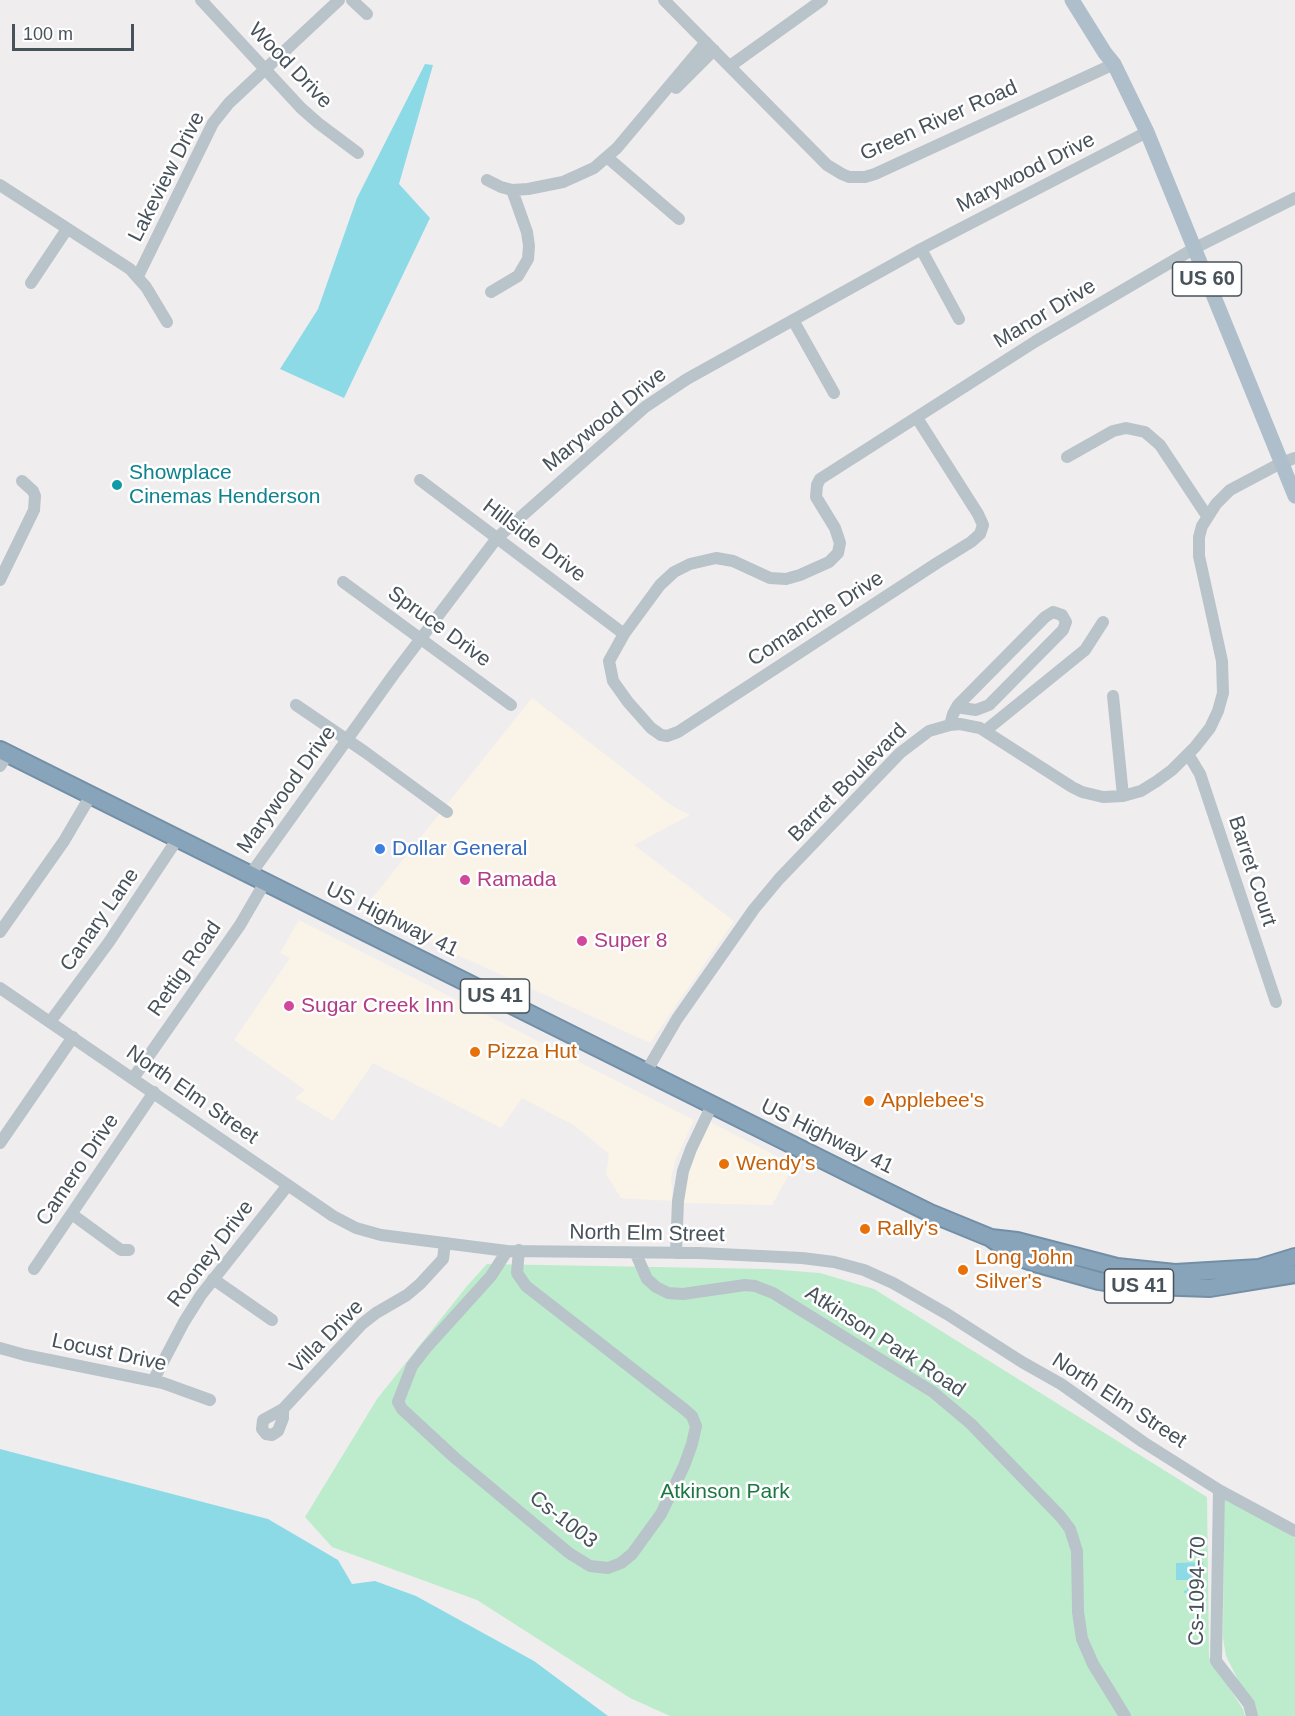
<!DOCTYPE html>
<style>
body{margin:0}
#map{position:relative;width:1295px;height:1716px;overflow:hidden;background:#f0edee;font-family:Arial,sans-serif}
canvas{display:block}
.scale{position:absolute;left:12px;top:24px;width:122px;height:27px;box-sizing:border-box;border:3px solid #47525a;border-top:0;padding-left:8px;font-size:18px;line-height:21px;white-space:nowrap;color:#47525a;-webkit-text-stroke:4px #fff;paint-order:stroke}
</style>
<div id="map">
<canvas width="1295" height="1716"></canvas>
<div class="scale">100 m</div>
</div>
<script>
const ctx = document.querySelector('canvas').getContext('2d');
ctx.lineJoin = 'round';
function fillPath(path, color) {
  ctx.fillStyle = color;
  ctx.fill(path, 'evenodd');
}
function poly(rows) {
  const path = new Path2D();
  for (const r of rows) {
    path.moveTo(r[0], r[1]);
    for (let i = 2; i < r.length; i += 2) path.lineTo(r[i], r[i + 1]);
  }
  return path;
}
function trace(path, color, width, dash) {
  ctx.strokeStyle = color;
  ctx.lineWidth = width;
  ctx.lineCap = dash ? 'butt' : 'round';
  ctx.setLineDash(dash || []);
  ctx.stroke(path);
}
function write(font, color, halo, rows, align = 'center') {
  ctx.font = font + ' Arial,sans-serif';
  ctx.lineWidth = 5;
  ctx.setLineDash([]);
  ctx.textBaseline = 'middle';
  ctx.strokeStyle = halo;
  ctx.fillStyle = color;
  for (const [text, x, y, turn = 0] of rows) {
    ctx.save();
    ctx.translate(x, y);
    ctx.rotate((+turn || 0) * Math.PI / 180);
    ctx.textAlign = isNaN(turn) ? turn : align;
    if (halo) ctx.strokeText(text, 0, 0);
    ctx.fillText(text, 0, 0);
    ctx.restore();
  }
}
const commercial = poly([
 [532,698,672,806,690,815,634,845,734,921,650,1043,362,911],
 [299,920,694,1120,676,1159,671,1177,673,1201,621,1198,606,1174,609,1154,575,1126,522,1098,501,1128,373,1063,333,1121,295,1098,305,1090,234,1040,290,958,280,953],
 [710,1122,794,1165,772,1205,682,1203,687,1168]
]);
const green = poly([
 [487,1264,769,1269,820,1273,874,1289,1207,1497,1209,1657,1243,1709,1245,1716,670,1716,630,1698,477,1600,332,1547,305,1517,377,1399,467,1286],
 [1224,1496,1295,1538,1295,1716,1256,1716,1226,1656,1223,1638]
]);
const water = poly([
 [425,64,433,65,399,184,430,218,344,398,280,369,318,309,357,198],
 [0,1449,268,1519,338,1560,352,1584,375,1581,416,1596,534,1661,608,1716,0,1716],
 [1203,1562,1204,1592,1184,1593,1184,1591,1187,1590,1187,1580,1176,1580,1176,1563]
]);
const minor = poly([
 [201,0,301,108,318,123,358,153],
 [352,0,367,14],
 [664,0,827,165,842,174,849,177,865,177,875,174,1114,64],
 [730,66,822,0],
 [676,88,714,50],
 [608,158,679,219],
 [487,180,501,187,512,190,528,189,563,182,594,168,617,148,706,42],
 [0,185,130,269,146,287,167,322],
 [921,249,959,319],
 [138,276,213,123,229,103,339,0],
 [31,283,67,229],
 [491,292,518,276,528,259,529,246,527,232,512,190],
 [793,320,834,393],
 [917,418,978,514,983,525,980,534,971,542,937,563,678,732,667,736,661,735,651,728,628,702,613,681,609,661,624,634,660,585,674,572,690,564,716,558,733,561,770,578,786,579,800,575,829,562,838,553,840,543,835,528,816,497,817,485,820,479,1036,341,1195,248,1295,198],
 [1067,457,1113,431,1126,428,1145,432,1160,445,1207,516],
 [420,480,624,634],
 [0,580,34,510,35,496,33,491,22,481],
 [343,582,511,705],
 [1113,696,1123,796],
 [296,705,365,752,447,812],
 [950,725,953,714,958,705,962,708,976,710,989,705,1063,630,1066,622,1062,615,1053,612,1045,617,958,705],
 [985,731,1085,650,1103,622],
 [1188,754,1200,774,1276,1002],
 [0,766,8,754],
 [250,875,394,674,497,538,645,407,687,379,921,249,1147,132],
 [0,932,64,841,91,795],
 [0,988,333,1216,356,1228,381,1235,507,1251,699,1253,802,1258,834,1262,864,1270,893,1283,947,1314,1022,1362,1061,1384,1143,1442,1219,1490,1295,1531],
 [50,1022,109,942,178,838],
 [646,1072,677,1019,754,909,779,879,900,753,929,731,950,725,960,724,980,728,1072,787,1082,792,1103,797,1123,796,1141,791,1157,781,1172,770,1195,747,1210,728,1218,711,1223,693,1222,661,1199,556,1199,537,1202,526,1216,504,1230,490,1281,463,1295,458],
 [134,1077,240,925,265,882],
 [0,1143,73,1037],
 [73,1215,121,1250,129,1250],
 [507,1251,491,1276,426,1348,412,1366,398,1402,402,1409,455,1458,569,1553,590,1566,608,1568,621,1563,632,1554,661,1514,684,1466,692,1444,696,1426,692,1416,684,1409,526,1286,517,1273,519,1250],
 [676,1253,678,1201,683,1171,691,1149,712,1105],
 [636,1254,647,1279,656,1287,668,1293,683,1294,745,1285,755,1286,773,1293,933,1392,971,1424,1061,1517,1070,1529,1077,1551,1078,1612,1082,1639,1093,1664,1125,1716],
 [34,1269,154,1092],
 [213,1279,272,1320],
 [0,1348,25,1355,163,1383,210,1400],
 [153,1381,184,1322,201,1295,288,1185],
 [283,1409,362,1324,376,1313,407,1295,420,1284,443,1259,445,1243],
 [283,1409,283,1418,278,1431,272,1435,266,1434,262,1429,263,1420,283,1409],
 [1219,1490,1216,1661,1249,1704,1252,1716]
]);
const major = poly([
 [1072,0,1105,53,1114,64,1147,132,1295,496]
]);
const highway = poly([
 [0,750,859,1178,930,1213,991,1238,1017,1241,1117,1267,1175,1273,1259,1268,1295,1257],
 [992,1239,1018,1257,1035,1263,1099,1281,1122,1285,1210,1288,1295,1274]
]);
const markers = [
 [117,485,6,"#0f9aa8"],
 [380,849,6,"#3f7fe0"],
 [465,880,6,"#d1479c"],
 [582,941,6,"#d1479c"],
 [289,1006,6,"#d1479c"],
 [475,1052,6,"#e8710a"],
 [869,1101,6,"#e8710a"],
 [724,1164,6,"#e8710a"],
 [865,1229,6,"#e8710a"],
 [963,1270,6,"#e8710a"]
];
const shields = [
 [1207,279,69],
 [495,996,69],
 [1139,1286,69]
];
const shieldNames = [
 ["US 60",1207,279],
 ["US 41",495,996],
 ["US 41",1139,1286]
];
const streetNames = [
 ["Wood Drive",290,66,46],
 ["Green River Road",939,121,-24],
 ["Marywood Drive",1026,173,-27],
 ["Lakeview Drive",167,177,-63],
 ["Manor Drive",1045,314,-31],
 ["Marywood Drive",605,420,-39],
 ["Hillside Drive",534,541,37],
 ["Comanche Drive",816,619,-33],
 ["Spruce Drive",439,627,36],
 ["Barret Boulevard",848,783,-45],
 ["Marywood Drive",287,790,-54],
 ["Barret Court",1252,871,72],
 ["Canary Lane",100,920,-55],
 ["US Highway 41",392,920,26],
 ["Rettig Road",185,969,-55],
 ["North Elm Street",192,1095,35],
 ["US Highway 41",827,1137,26],
 ["Camero Drive",78,1170,-56],
 ["North Elm Street",647,1234,1],
 ["Rooney Drive",211,1254,-53],
 ["Villa Drive",327,1337,-45],
 ["Atkinson Park Road",885,1342,33],
 ["Locust Drive",109,1353,12],
 ["North Elm Street",1119,1401,33],
 ["Cs-1003",563,1520,38],
 ["Cs-1094-70",1198,1591,-89]
];
const cultureNames = [
 ["Showplace",129,473],
 ["Cinemas Henderson",129,497]
];
const shopNames = [
 ["Dollar General",392,849]
];
const hotelNames = [
 ["Ramada",477,880],
 ["Super 8",594,941],
 ["Sugar Creek Inn",301,1006]
];
const foodNames = [
 ["Pizza Hut",487,1052],
 ["Applebee's",881,1101],
 ["Wendy's",736,1164],
 ["Rally's",877,1229],
 ["Long John",975,1258],
 ["Silver's",975,1282]
];
const parkNames = [
 ["Atkinson Park",725,1492]
];
fillPath(commercial, '#faf3e7');
fillPath(green, '#bdeccc');
fillPath(water, '#8ddae7');
trace(highway, '#738fa6', 20);
trace(minor, '#b9c3ca', 12);
trace(major, '#aebfcb', 15);
trace(highway, '#87a4ba', 16);
for (const [x, y, r, color] of markers) {
  const dot = new Path2D();
  dot.arc(x, y, r, 0, 2 * Math.PI);
  ctx.fillStyle = color;
  ctx.fill(dot);
  trace(dot, '#fff', 2);
}
for (const [x, y, w] of shields) {
  const box = new Path2D();
  box.roundRect(x - w / 2, y - 17, w, 34, 4.5);
  ctx.fillStyle = '#fff';
  ctx.fill(box);
  trace(box, '#47525a', 1.5);
}
write('bold 20px', '#47525a', null, shieldNames);
write('21px', '#47525a', '#fff', streetNames);
write('21px', '#0d838f', '#fff', cultureNames, 'left');
write('21px', '#366cbe', '#fff', shopNames, 'left');
write('21px', '#b23c85', '#fff', hotelNames, 'left');
write('21px', '#c56008', '#fff', foodNames, 'left');
write('21px', '#1c7743', '#fff', parkNames);
</script>
